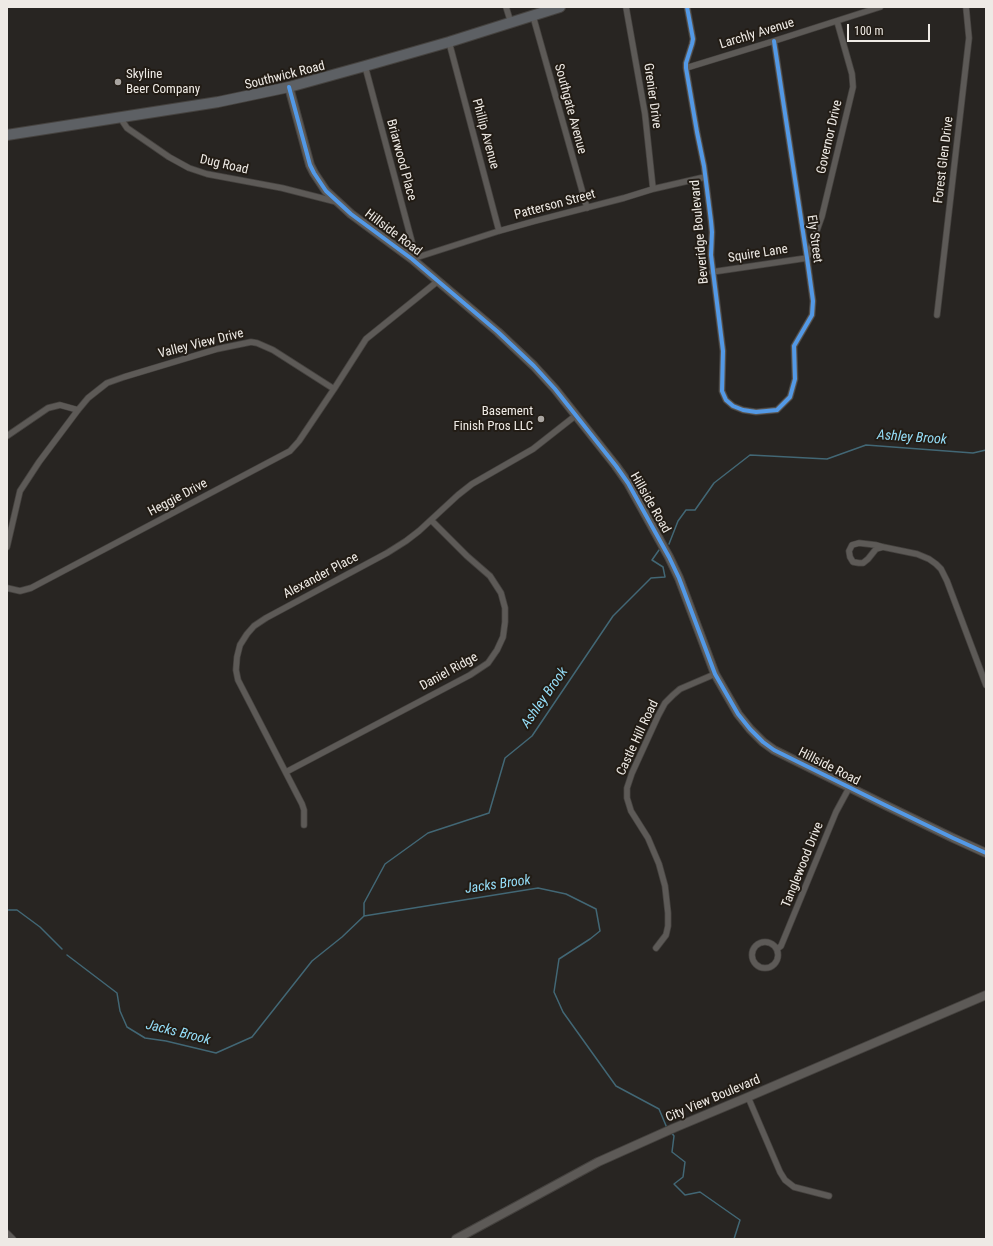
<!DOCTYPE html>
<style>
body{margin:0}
#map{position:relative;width:993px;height:1246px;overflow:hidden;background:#282522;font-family:"Roboto Condensed",sans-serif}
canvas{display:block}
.frame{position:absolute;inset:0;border:8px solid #eeeae5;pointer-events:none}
.scale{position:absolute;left:847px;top:24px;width:83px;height:18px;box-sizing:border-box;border:2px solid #eeeae5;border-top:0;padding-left:5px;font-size:12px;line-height:14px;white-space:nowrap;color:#eeeae5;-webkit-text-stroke:3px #221c15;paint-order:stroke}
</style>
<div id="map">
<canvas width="993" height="1246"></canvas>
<div class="frame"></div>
<div class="scale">100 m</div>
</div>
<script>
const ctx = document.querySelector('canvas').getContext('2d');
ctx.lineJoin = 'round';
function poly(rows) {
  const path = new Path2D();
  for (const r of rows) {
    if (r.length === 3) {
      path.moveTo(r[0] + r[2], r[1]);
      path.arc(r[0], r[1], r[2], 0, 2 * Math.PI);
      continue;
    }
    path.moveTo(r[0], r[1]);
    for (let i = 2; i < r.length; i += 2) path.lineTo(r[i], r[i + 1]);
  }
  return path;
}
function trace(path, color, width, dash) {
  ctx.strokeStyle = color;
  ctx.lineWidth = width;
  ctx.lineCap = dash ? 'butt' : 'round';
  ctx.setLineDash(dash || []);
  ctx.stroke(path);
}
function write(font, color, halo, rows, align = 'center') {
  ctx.font = font + ' "Roboto Condensed",sans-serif';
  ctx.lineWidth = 4;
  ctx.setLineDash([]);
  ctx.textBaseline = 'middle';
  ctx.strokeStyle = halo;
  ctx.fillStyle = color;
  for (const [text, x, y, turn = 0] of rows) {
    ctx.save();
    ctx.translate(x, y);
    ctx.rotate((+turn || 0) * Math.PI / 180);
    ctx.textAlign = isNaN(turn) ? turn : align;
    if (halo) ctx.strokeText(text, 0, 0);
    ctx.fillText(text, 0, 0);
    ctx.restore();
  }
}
const stream = poly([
 [669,544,678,521,686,510,695,510,714,483,750,455,827,459,866,445,973,453,986,450],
 [7,910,17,910,40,927,62,949],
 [364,916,364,903,385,864,428,833,489,813,505,758,532,736,613,616,651,578,665,577,663,567,652,560,659,550],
 [67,955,117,993,120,1011,127,1027,145,1038,166,1041,216,1053,252,1037,312,961,342,937,364,916,538,888,566,894,596,909,600,931,590,939,559,959,554,992,563,1012,616,1086,659,1109,667,1128],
 [671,1132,674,1136,672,1152,685,1162,683,1177,674,1184,685,1195,700,1192,740,1220,734,1239]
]);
const street = poly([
 [506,7,511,23],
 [626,7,645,114,653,189],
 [687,7,693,39,692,44,686,63,686,68,697,132,704,166,711,221,712,232,711,255,723,351,722,391,726,400,733,406,743,410,756,412,777,410,790,397,795,379,794,346,812,315,813,301,807,258,774,41],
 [533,16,587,208],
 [449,42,499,231],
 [365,66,413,246,412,259,499,231,535,221,624,198,653,189,705,177],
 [686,68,774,41,880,7],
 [121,117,123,122,127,128,169,157,189,168,207,174,282,188,337,202],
 [712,272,807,258,822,216,853,87,852,74,837,21],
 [937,315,969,38,966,7],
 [7,436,48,408,60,405,78,410],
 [7,547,20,491,39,462,78,410,88,398,107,383,124,377,217,349,251,342,257,343,273,350,334,389,366,339,438,281],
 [883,547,876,549,868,559,863,563,859,563,853,562,850,557,849,551,852,545,859,543,876,545,883,547,912,553,917,554,929,559,936,564,941,569,947,581,986,685],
 [7,588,20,591,31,588,290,451,299,441,334,389],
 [286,772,470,675,488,663,497,650,503,637,505,622,505,608,501,593,490,576,467,556,431,520],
 [304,825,304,810,302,804,238,680,236,670,237,657,240,645,247,634,254,626,266,618,387,553,406,541,419,531,458,495,472,484,533,449,575,416],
 [765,955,13],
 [656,948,666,935,668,926,668,913,665,886,659,864,648,838,631,811,627,798,627,788,632,773,658,716,665,703,673,695,680,689,715,674],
 [777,949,781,946,836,812,849,788],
 [748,1097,780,1172,785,1180,794,1187,829,1196],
 [7,1233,13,1239]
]);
const secondary = poly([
 [289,87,310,165,314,173,326,191,351,214,412,259,498,332,534,366,555,389,616,466,628,483,669,557,679,578,715,674,738,714,750,729,763,742,774,750,887,806,953,838,986,853],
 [456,1239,598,1162,674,1128,748,1097,986,995]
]);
const highway = poly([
 [7,135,218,102,289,87,365,66,449,42,560,7]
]);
const cycleway = poly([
 [687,7,693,39,692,44,686,63,686,68,697,132,704,166,711,221,712,232,711,255,723,351,722,391,726,400,733,406,743,410,756,412,777,410,790,397,795,379,794,346,812,315,813,301,807,258,774,41],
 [289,87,310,165,314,173,326,191,351,214,412,259,498,332,534,366,555,389,616,466,628,483,669,557,679,578,715,674,738,714,750,729,763,742,774,750,887,806,953,838,986,853]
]);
const markers = [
 [118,82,4,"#a9a5a1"],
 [541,419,4,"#a9a5a1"]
];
const streetNames = [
 ["Larchly Avenue",757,34,-17],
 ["Southwick Road",285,76,-14],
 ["Grenier Drive",652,96,82],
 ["Southgate Avenue",570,109,75],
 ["Phillip Avenue",485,134,75],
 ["Governor Drive",830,137,-77],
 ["Briarwood Place",401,160,75],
 ["Forest Glen Drive",944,160,-83],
 ["Dug Road",224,165,13],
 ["Patterson Street",555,205,-15],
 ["Beveridge Boulevard",700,232,-95],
 ["Hillside Road",393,233,37],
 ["Ely Street",814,239,82],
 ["Squire Lane",758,254,-9],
 ["Valley View Drive",201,344,-14],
 ["Heggie Drive",178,498,-28],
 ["Hillside Road",650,503,60],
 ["Alexander Place",321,576,-28],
 ["Daniel Ridge",449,672,-29],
 ["Castle Hill Road",638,738,-65],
 ["Hillside Road",829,767,27],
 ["Tanglewood Drive",803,865,-68],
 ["City View Boulevard",713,1099,-23]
];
const poiNames = [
 ["Skyline",126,75],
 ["Beer Company",126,90],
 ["Basement",533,412,"right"],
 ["Finish Pros LLC",533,427,"right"]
];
const waterNames = [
 ["Ashley Brook",912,438,4],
 ["Ashley Brook",545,698,-55],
 ["Jacks Brook",498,885,-8],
 ["Jacks Brook",178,1033,14]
];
trace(stream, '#426775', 1.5);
trace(street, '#45423f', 7);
trace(secondary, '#45423f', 10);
trace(highway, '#45423f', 12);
trace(street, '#5d5a57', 5.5);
trace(secondary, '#5d5a57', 8);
trace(highway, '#5d6064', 10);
trace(cycleway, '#5399e6', 4);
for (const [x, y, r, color] of markers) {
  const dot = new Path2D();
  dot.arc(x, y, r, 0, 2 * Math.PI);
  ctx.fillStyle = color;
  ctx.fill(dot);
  trace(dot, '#221c15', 1.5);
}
write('13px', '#eeeae5', '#221c15', streetNames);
write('13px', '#eeeae5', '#221c15', poiNames, 'left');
write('italic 14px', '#95def9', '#221c15', waterNames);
</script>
